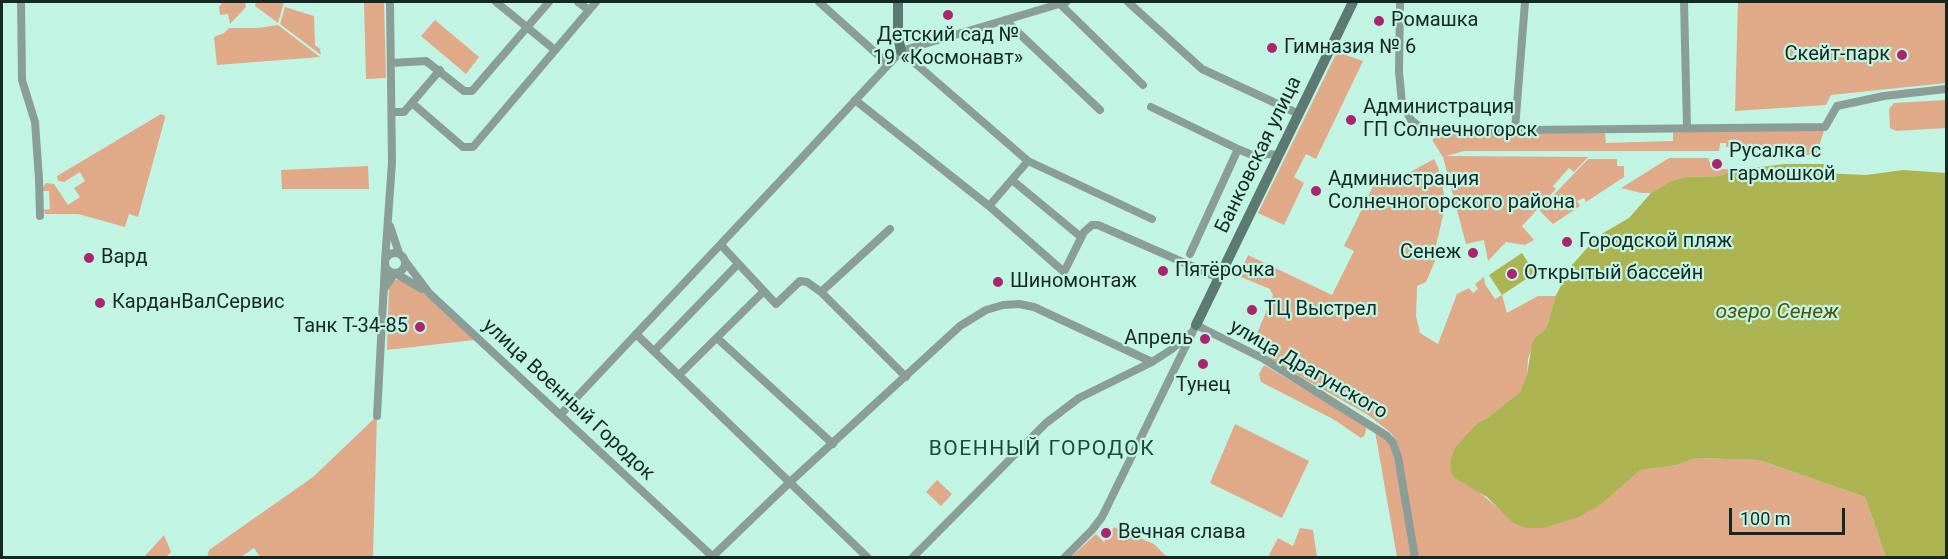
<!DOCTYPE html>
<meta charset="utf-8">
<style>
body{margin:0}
#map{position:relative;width:1948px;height:559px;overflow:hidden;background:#c2f4e4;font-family:Roboto,sans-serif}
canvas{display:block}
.frame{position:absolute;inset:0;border:3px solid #152823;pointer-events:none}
.scale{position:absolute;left:1729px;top:508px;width:116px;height:27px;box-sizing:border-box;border:3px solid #152823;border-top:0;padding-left:8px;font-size:18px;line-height:21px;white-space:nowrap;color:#152823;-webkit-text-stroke:4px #c2f4e4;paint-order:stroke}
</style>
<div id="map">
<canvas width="1948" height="559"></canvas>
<div class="frame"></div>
<div class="scale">100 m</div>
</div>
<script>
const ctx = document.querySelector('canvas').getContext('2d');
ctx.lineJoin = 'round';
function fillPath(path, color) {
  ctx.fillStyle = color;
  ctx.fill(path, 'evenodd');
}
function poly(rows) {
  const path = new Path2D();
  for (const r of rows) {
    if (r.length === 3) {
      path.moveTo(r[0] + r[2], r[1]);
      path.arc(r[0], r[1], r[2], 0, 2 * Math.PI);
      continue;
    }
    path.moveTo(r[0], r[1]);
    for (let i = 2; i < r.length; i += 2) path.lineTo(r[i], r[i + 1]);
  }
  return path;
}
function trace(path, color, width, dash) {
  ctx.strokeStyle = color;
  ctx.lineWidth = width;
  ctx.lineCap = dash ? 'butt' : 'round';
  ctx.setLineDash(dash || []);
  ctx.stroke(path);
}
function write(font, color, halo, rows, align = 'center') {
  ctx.font = font + ' Roboto,sans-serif';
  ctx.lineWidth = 4.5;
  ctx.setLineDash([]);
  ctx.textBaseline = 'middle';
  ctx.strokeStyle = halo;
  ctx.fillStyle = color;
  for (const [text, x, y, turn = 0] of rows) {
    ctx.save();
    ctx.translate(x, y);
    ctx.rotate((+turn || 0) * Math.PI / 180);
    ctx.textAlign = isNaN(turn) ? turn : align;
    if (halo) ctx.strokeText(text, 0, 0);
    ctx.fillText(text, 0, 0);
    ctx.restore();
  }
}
const green = poly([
 [223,2,245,2,246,7,230,24,228,14,220,15,219,7],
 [256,2,284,2,278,23,255,6],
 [364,2,384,2,386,78,366,79],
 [1738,2,1946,2,1946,83,1831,95,1826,105,1735,111],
 [285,7,314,16,315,45,320,49,321,55,280,24],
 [435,20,479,57,466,74,421,36],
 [278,25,320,57,217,65,214,37,224,33,229,28,258,28],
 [1337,52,1363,61,1316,159,1306,154,1294,177,1304,183,1284,225,1258,213],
 [1946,100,1946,128,1896,131,1890,128,1889,109,1894,103],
 [161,114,165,116,165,118,138,217,129,214,125,227,78,214,45,214,44,210,50,209,49,191,43,191,43,187,46,183,54,184,68,205,80,197,74,188,85,181,80,172,64,182,58,181,57,176],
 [1794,130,1824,131,1816,155,1796,155,1792,148,1726,147,1726,143,1720,143,1719,151,1464,151,1446,156,1588,157,1574,172,1569,168,1553,186,1556,189,1522,226,1534,240,1525,245,1506,242,1488,261,1484,240,1466,244,1443,157,1432,140,1440,134,1605,133,1606,143,1673,141,1673,131],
 [1669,158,1708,158,1712,168,1736,170,1719,176,1686,177,1671,181,1651,193,1641,193,1621,188],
 [1434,159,1438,167,1446,203,1436,245,1435,261,1426,282,1417,286,1416,316,1420,333,1438,344,1457,294,1469,288,1473,293,1478,289,1475,284,1484,277,1485,284,1495,299,1502,295,1507,313,1538,296,1556,296,1548,323,1543,332,1536,336,1528,359,1527,375,1520,392,1487,418,1476,424,1468,434,1479,492,1505,514,1513,523,1623,483,1640,470,1677,465,1696,458,1759,460,1865,497,1886,557,1418,557,1397,443,1391,433,1368,415,1278,364,1258,348,1254,341,1273,295,1270,289,1241,277,1240,273,1248,255,1332,295,1354,251,1344,246,1380,172,1403,176],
 [1588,159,1617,159,1617,166,1624,166,1624,177,1586,202,1584,198,1577,201,1580,206,1553,224,1539,210],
 [368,166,369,189,282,189,281,170],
 [399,279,412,284,443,309,474,340,387,350,389,286,393,281],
 [1264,365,1364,424,1366,429,1365,435,1361,438,1333,419,1261,382,1259,374],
 [377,416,373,557,260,557,254,548,241,557,207,558,209,550,313,477],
 [1235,424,1309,461,1282,518,1210,483],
 [1375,431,1380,432,1392,447,1413,557,1397,557],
 [937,480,952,494,941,506,926,492],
 [1114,527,1154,544,1167,557,1071,557,1096,534,1104,542],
 [1300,528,1313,530,1317,557,1272,558,1269,555,1278,538,1293,546],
 [164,535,171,552,166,557,144,557]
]);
const water = poly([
 [1785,164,1824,164,1822,173,1866,175,1903,170,1946,173,1946,557,1886,557,1865,497,1759,460,1696,458,1677,465,1640,470,1601,504,1579,517,1543,528,1526,528,1513,523,1487,497,1455,478,1451,472,1451,459,1455,448,1476,424,1487,418,1520,392,1527,375,1532,344,1536,336,1543,332,1548,323,1556,295,1572,265,1598,236,1629,218,1651,193,1671,181,1686,177,1719,176,1736,170],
 [1522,253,1535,273,1502,295,1489,275]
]);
const street = poly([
 [21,2,22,80,35,122,39,179,40,216],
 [496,2,555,50],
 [578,2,589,10],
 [819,2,888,64],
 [1128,2,1202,69,1299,114],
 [1400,2,1399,72,1402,103,1411,120,1425,131,1825,127,1837,106,1884,96,1946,89],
 [1684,2,1687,128],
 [1059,3,1143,85],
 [1005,20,1100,110],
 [901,51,1028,161,1152,219],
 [901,51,1066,2],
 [391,63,426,61,464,91,472,91,549,2],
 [855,100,989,206,1064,272,1084,232,1092,225,1098,225,1219,278],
 [412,103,463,147,473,147,596,2],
 [1151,107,1238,149],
 [392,112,404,112,440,70],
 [1515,129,1525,2],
 [1012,180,1081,237],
 [989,206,1028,161],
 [390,226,399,253],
 [721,245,776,304,800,281,807,282,821,292,906,377],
 [395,263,10],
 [1190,254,1238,149,1257,157,1268,154,1279,155],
 [385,261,392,162,390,2],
 [405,261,429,293,714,558],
 [384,289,395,273,422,289],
 [821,292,890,229],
 [636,334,868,558],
 [717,338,833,444],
 [654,351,738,264],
 [679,375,764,291],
 [560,415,798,162,901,51],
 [377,416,385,264],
 [713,556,790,482,960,326,986,310,1003,305,1019,304,1034,307,1152,362],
 [912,558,1046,423,1079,398,1152,362,1172,349,1191,333],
 [1064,558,1092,530,1102,517,1196,325,1264,359,1387,436,1393,443,1398,457,1415,558]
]);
const secondary = poly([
 [898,2,898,36,901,51],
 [1196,325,1353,2]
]);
const markers = [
 [948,15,6,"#aa256d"],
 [1379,21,6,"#aa256d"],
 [1272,48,6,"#aa256d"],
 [1902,55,6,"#aa256d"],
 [1351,120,6,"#aa256d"],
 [1717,164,6,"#aa256d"],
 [1316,191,6,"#aa256d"],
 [1567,242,6,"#aa256d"],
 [1473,253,6,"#aa256d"],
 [89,258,6,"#aa256d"],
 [1163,271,6,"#aa256d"],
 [1512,274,6,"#aa256d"],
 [998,282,6,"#aa256d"],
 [100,303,6,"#aa256d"],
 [1252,310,6,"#aa256d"],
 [420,327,6,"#aa256d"],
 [1205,339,6,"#aa256d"],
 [1203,364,6,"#aa256d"],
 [1106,533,6,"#aa256d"]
];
const poiNames = [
 ["Ромашка",1391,21],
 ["Детский сад №",948,36,"center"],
 ["19 «Космонавт»",948,59,"center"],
 ["Гимназия № 6",1284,48],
 ["Скейт-парк",1890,55,"right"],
 ["Администрация",1363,108],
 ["ГП Солнечногорск",1363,131],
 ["Русалка с",1729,152],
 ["гармошкой",1729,175],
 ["Администрация",1328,180],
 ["Солнечногорского района",1328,203],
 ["Городской пляж",1579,242],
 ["Сенеж",1461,253,"right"],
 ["Вард",101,258],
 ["Пятёрочка",1175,271],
 ["Открытый бассейн",1524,274],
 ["Шиномонтаж",1010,282],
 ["КарданВалСервис",112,303],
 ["ТЦ Выстрел",1264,310],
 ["Танк Т-34-85",408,327,"right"],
 ["Апрель",1193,339,"right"],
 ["Тунец",1203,386,"center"],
 ["Вечная слава",1118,533]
];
const streetNames = [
 ["Банковская улица",1259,155,-64],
 ["улица Драгунского",1308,370,30],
 ["улица Военный Городок",568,400,43]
];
const waterNames = [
 ["озеро Сенеж",1777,313]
];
const neighbourhoodNames = [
 ["ВОЕННЫЙ ГОРОДОК",1042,450]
];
fillPath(green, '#e0a987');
fillPath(water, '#acb451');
trace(street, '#8a9e97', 8);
trace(secondary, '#5c7a71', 10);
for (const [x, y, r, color] of markers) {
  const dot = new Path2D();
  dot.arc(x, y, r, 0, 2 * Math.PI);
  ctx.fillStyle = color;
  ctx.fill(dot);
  trace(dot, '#c2f4e4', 2);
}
write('20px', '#152823', '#c2f4e4', poiNames, 'left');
write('20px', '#152823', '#c2f4e4', streetNames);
write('italic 21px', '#505508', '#c2f4e4', waterNames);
ctx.letterSpacing = '1.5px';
write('21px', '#1a493d', '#c2f4e4', neighbourhoodNames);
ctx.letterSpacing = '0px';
</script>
